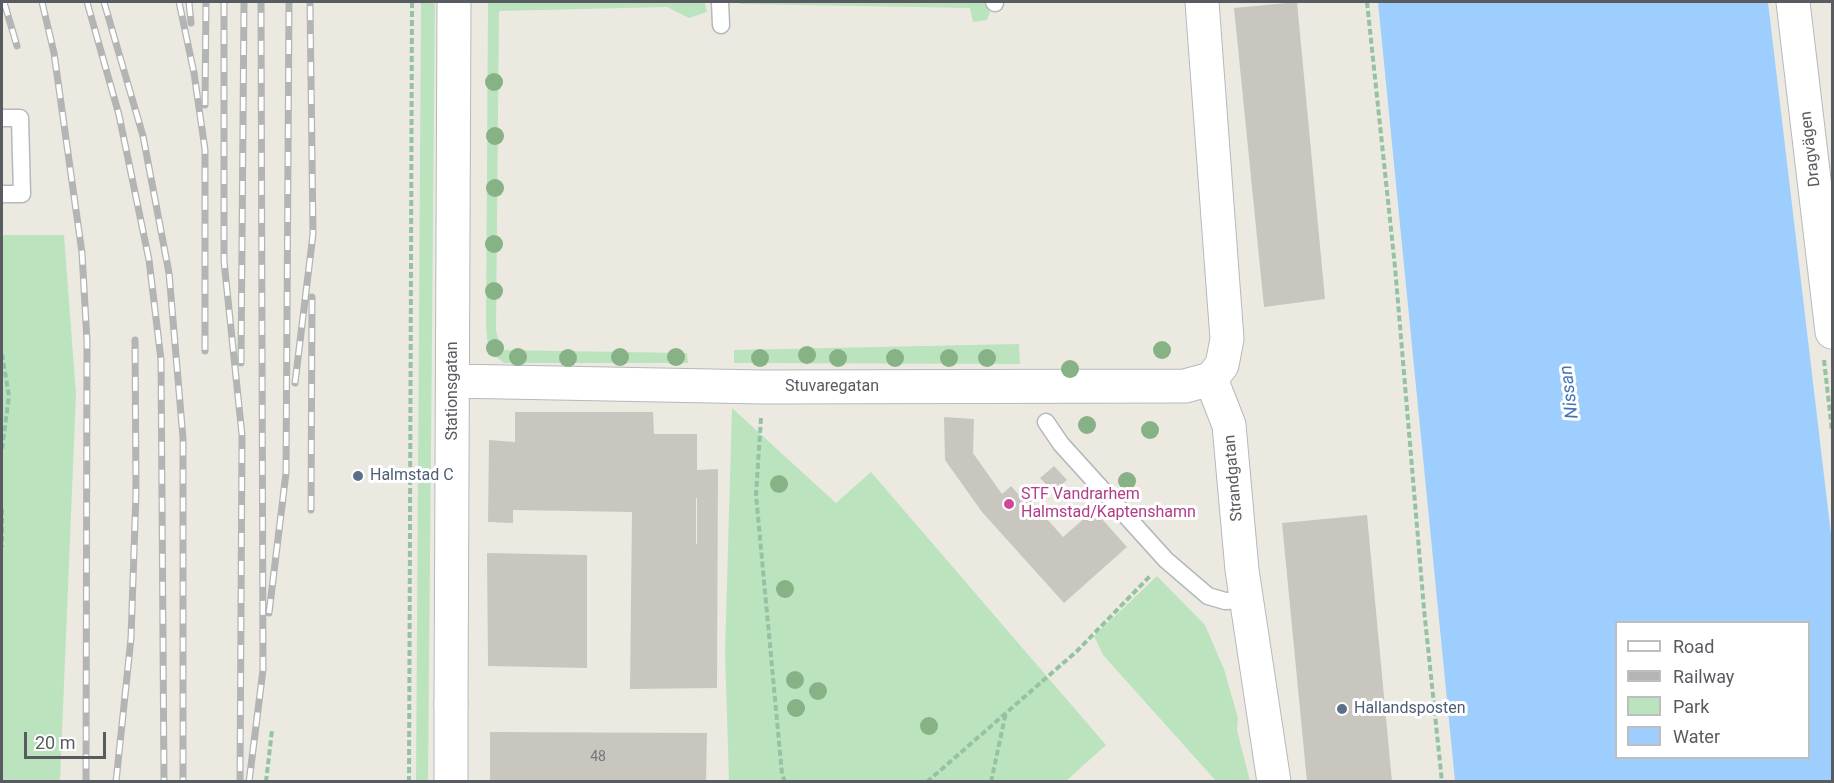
<!DOCTYPE html>
<meta charset="utf-8">
<style>
body{margin:0}
#map{position:relative;width:1834px;height:783px;overflow:hidden;background:#eceae0;font-family:Roboto,sans-serif}
canvas{display:block}
.frame{position:absolute;inset:0;border:3px solid #585c61;pointer-events:none}
.legend{position:absolute;left:1615px;top:621px;width:195px;height:138px;box-sizing:border-box;background:#fff;border:2px solid #bcbec0;margin:0;padding:8px 10px;list-style:none;font-size:18px;color:#585c61}
.legend li{display:flex;align-items:center;gap:12px;height:30px}
.legend b{width:30px;border:2px solid #bcbec0}
.scale{position:absolute;left:24px;top:732px;width:82px;height:27px;box-sizing:border-box;border:3px solid #585c61;border-top:0;padding-left:8px;font-size:18px;line-height:21px;white-space:nowrap;color:#585c61;-webkit-text-stroke:4px #fff;paint-order:stroke}
</style>
<div id="map">
<canvas width="1834" height="783"></canvas>
<div class="frame"></div>
<ul class="legend">
<li><b style="height:8px;background:#fff"></b>Road</li>
<li><b style="height:8px;background:#b3b4b4"></b>Railway</li>
<li><b style="height:16px;background:#bbe4be"></b>Park</li>
<li><b style="height:16px;background:#9dcefe"></b>Water</li>
</ul>
<div class="scale">20 m</div>
</div>
<script>
const ctx = document.querySelector('canvas').getContext('2d');
ctx.lineJoin = 'round';
function fillPath(path, color) {
  ctx.fillStyle = color;
  ctx.fill(path, 'evenodd');
}
function poly(rows) {
  const path = new Path2D();
  for (const r of rows) {
    path.moveTo(r[0], r[1]);
    for (let i = 2; i < r.length; i += 2) path.lineTo(r[i], r[i + 1]);
  }
  return path;
}
function trace(path, color, width, dash) {
  ctx.strokeStyle = color;
  ctx.lineWidth = width;
  ctx.lineCap = dash ? 'butt' : 'round';
  ctx.setLineDash(dash || []);
  ctx.stroke(path);
}
function write(font, color, halo, rows, align = 'center') {
  ctx.font = font + ' Roboto,sans-serif';
  ctx.lineWidth = 6;
  ctx.setLineDash([]);
  ctx.textBaseline = 'middle';
  ctx.strokeStyle = halo;
  ctx.fillStyle = color;
  for (const [text, x, y, turn = 0] of rows) {
    ctx.save();
    ctx.translate(x, y);
    ctx.rotate((+turn || 0) * Math.PI / 180);
    ctx.textAlign = isNaN(turn) ? turn : align;
    if (halo) ctx.strokeText(text, 0, 0);
    ctx.fillText(text, 0, 0);
    ctx.restore();
  }
}
const green = poly([
 [421,2,435,2,428,782,416,781],
 [488,2,705,2,707,12,689,18,667,7,499,11,496,330,501,350,687,353,688,363,504,363,492,354,488,346,486,328],
 [740,2,985,2,990,12,987,20,973,22,970,8,740,4],
 [2,235,64,235,76,394,60,781,2,781],
 [1019,344,1020,364,734,363,734,350],
 [732,408,836,503,871,472,1106,745,1066,781,729,781,725,653],
 [1157,576,1205,625,1224,669,1238,718,1237,730,1250,781,1216,781,1103,655,1094,636]
]);
const water = poly([
 [1378,2,1768,2,1832,543,1832,781,1455,781],
 [1616,622,1808,622,1808,758,1616,758]
]);
const building = poly([
 [1297,2,1325,299,1264,307,1234,8],
 [515,412,653,412,654,434,697,434,697,470,718,469,717,688,630,689,632,512,513,510,513,523,488,522,489,440,515,442],
 [696,498,697,498,697,544,696,544],
 [944,417,974,419,973,453,1002,494,1011,486,1020,496,1024,493,1063,537,1094,510,1127,547,1064,603,982,512,945,460],
 [1054,466,1067,480,1053,492,1040,478],
 [1367,515,1392,782,1307,782,1282,523],
 [487,553,587,555,587,668,488,666],
 [490,732,707,733,706,782,490,782]
]);
const path = poly([
 [1367,2,1395,267,1424,609,1442,782],
 [2,354,9,396,2,449],
 [1824,360,1832,431],
 [761,418,756,495,782,774,785,782],
 [2,509,2,547],
 [266,782,272,730],
 [409,782,412,2],
 [927,782,1077,651,1151,575],
 [991,782,1006,712]
]);
const lane = poly([
 [720,2,721,25],
 [994,2,995,3],
 [2,118,20,118,22,194,2,194],
 [1046,422,1061,444,1166,560,1208,596,1225,601,1246,600]
]);
const street = poly([
 [1793,2,1832,332],
 [1211,379,1229,425,1242,570,1274,782],
 [453,381,763,387,1185,386,1211,379,1222,365,1227,339,1202,2],
 [451,704,454,2]
]);
const secondary = poly([
 [451,782,451,704]
]);
const rail = poly([
 [4,2,17,46],
 [42,2,54,53,82,253,87,341,86,782],
 [87,2,119,115,149,260,161,360,164,782],
 [104,2,143,136,169,273,183,438,183,782],
 [179,2,194,73,205,150,205,351],
 [189,2,191,23],
 [224,2,224,261,242,435,240,782],
 [205,105,206,2],
 [241,363,244,2],
 [295,383,313,234,310,2],
 [311,510,312,297],
 [269,613,286,473,289,2],
 [116,782,131,638,136,493,135,340],
 [249,782,263,670,261,2]
]);
const trees = [
 [494,82],
 [495,136],
 [495,188],
 [494,244],
 [494,291],
 [495,348],
 [1162,350],
 [807,355],
 [518,357],
 [620,357],
 [676,357],
 [568,358],
 [760,358],
 [838,358],
 [895,358],
 [949,358],
 [987,358],
 [1070,369],
 [1087,425],
 [1150,430],
 [1127,481],
 [779,484],
 [785,589],
 [795,680],
 [818,691],
 [796,708],
 [929,726]
];
const markers = [
 [358,476,6,"#5c6f8a"],
 [1009,504,6,"#d1479c"],
 [1342,709,6,"#5c6f8a"]
];
const numberNames = [
 ["48",598,757]
];
const streetNames = [
 ["Dragvägen",1811,149,-97],
 ["Stuvaregatan",832,387],
 ["Stationsgatan",453,391,-90],
 ["Strandgatan",1234,478,-95]
];
const serviceNames = [
 ["Halmstad C",370,476],
 ["Hallandsposten",1354,709]
];
const hotelNames = [
 ["STF Vandrarhem",1021,495],
 ["Halmstad/Kaptenshamn",1021,513]
];
const waterNames = [
 ["Nissan",1570,392,-97]
];
fillPath(green, '#bbe4be');
fillPath(water, '#9dcefe');
fillPath(building, '#c8c6bf');
trace(lane, '#b5b8bd', 19);
trace(street, '#b5b8bd', 35);
trace(secondary, '#b6b9bf', 35);
trace(path, '#94c2a3', 4, [6, 3]);
trace(lane, '#fff', 16);
trace(street, '#fff', 33);
trace(secondary, '#fff', 33);
trace(rail, '#b3b4b4', 7);
trace(rail, '#fff', 4.5, [14]);
ctx.fillStyle = '#87b286';
for (const [x, y] of trees) {
  ctx.beginPath();
  ctx.arc(x, y, 9, 0, 2 * Math.PI);
  ctx.fill();
}
for (const [x, y, r, color] of markers) {
  const dot = new Path2D();
  dot.arc(x, y, r, 0, 2 * Math.PI);
  ctx.fillStyle = color;
  ctx.fill(dot);
  trace(dot, '#fff', 2);
}
write('14px', '#747678', null, numberNames);
write('16px', '#585c61', '#fff', streetNames);
write('16px', '#4e5e75', '#fff', serviceNames, 'left');
write('16px', '#b23c85', '#fff', hotelNames, 'left');
write('italic 18px', '#3e73b8', '#fff', waterNames);
</script>
